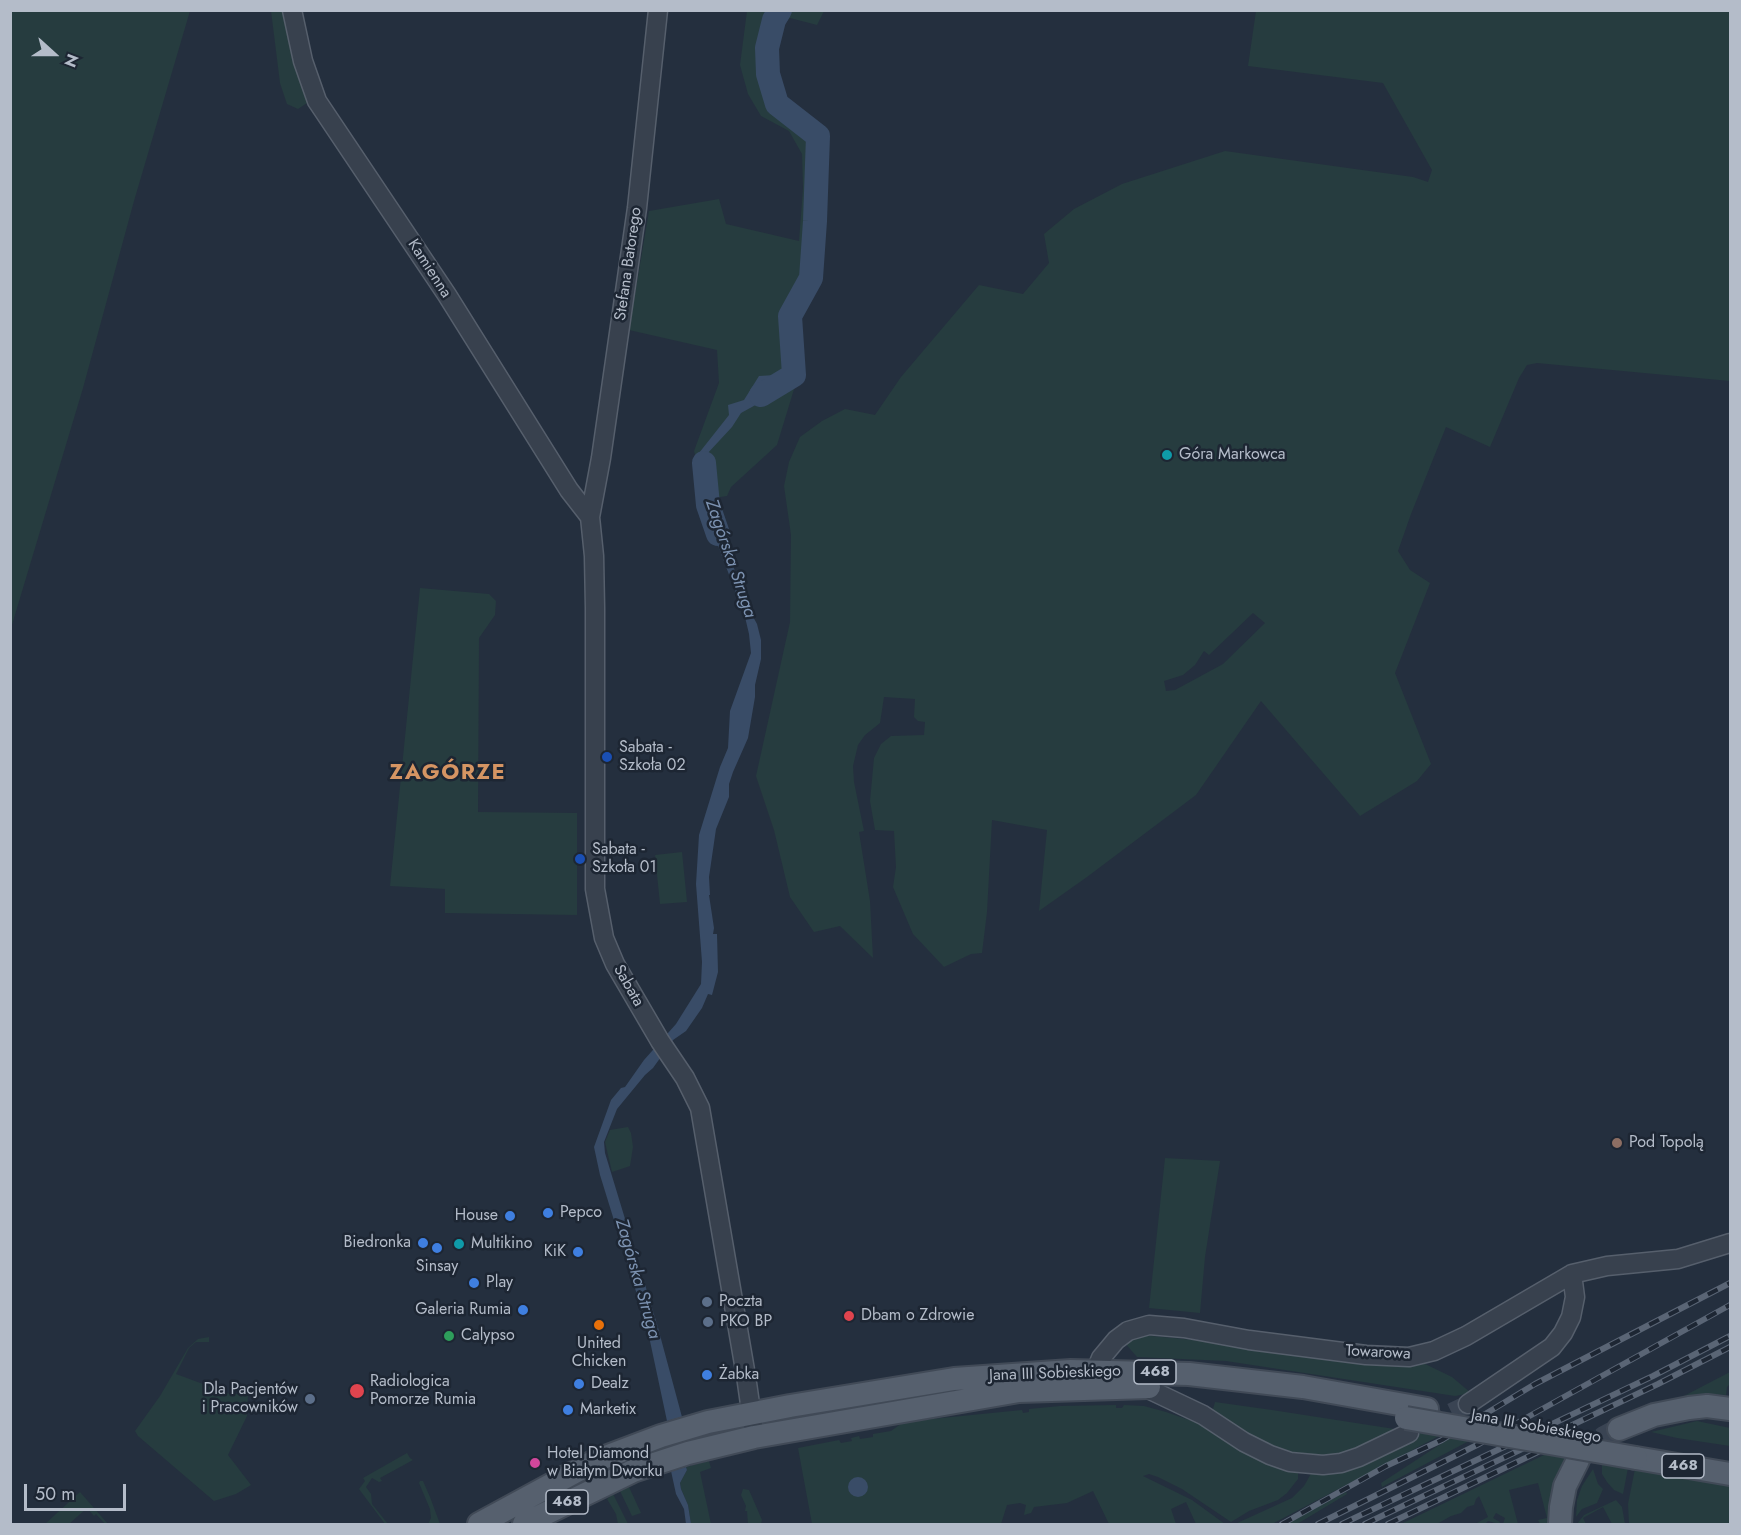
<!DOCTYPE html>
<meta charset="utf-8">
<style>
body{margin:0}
#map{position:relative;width:1741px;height:1535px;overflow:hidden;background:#242f3e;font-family:Jost,sans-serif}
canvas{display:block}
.frame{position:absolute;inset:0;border:12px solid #b4bcc9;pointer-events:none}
.north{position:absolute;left:24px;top:24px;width:60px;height:60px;-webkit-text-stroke:4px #1d2633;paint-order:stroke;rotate:111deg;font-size:16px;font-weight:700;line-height:24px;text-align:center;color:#b4bcc9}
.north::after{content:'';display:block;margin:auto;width:21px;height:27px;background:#b4bcc9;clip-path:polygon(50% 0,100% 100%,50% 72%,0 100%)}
.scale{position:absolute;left:24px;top:1484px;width:102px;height:27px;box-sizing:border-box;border:3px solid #b4bcc9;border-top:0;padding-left:8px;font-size:18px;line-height:21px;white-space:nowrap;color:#b4bcc9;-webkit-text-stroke:4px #1d2633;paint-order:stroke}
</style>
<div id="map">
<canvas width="1741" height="1535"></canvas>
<div class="frame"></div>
<div class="north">N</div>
<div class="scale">50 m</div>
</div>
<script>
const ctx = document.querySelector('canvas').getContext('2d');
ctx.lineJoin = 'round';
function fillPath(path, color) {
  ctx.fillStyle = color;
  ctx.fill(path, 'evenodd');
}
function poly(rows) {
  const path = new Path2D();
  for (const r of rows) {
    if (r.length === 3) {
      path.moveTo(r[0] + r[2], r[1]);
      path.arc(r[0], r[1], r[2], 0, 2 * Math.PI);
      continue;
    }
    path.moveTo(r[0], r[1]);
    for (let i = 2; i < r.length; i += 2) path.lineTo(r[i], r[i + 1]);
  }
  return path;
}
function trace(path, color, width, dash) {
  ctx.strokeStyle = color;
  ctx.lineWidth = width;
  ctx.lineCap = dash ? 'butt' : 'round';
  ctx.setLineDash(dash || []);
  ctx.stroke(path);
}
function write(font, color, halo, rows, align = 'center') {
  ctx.font = font + ' Jost,sans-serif';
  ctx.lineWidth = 5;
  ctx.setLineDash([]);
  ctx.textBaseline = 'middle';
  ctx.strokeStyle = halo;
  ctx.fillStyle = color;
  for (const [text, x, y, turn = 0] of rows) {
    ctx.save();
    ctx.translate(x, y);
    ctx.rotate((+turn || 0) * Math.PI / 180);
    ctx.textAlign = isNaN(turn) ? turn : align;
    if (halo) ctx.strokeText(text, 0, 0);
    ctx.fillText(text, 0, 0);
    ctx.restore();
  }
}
const green = poly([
 [11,10,190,11,134,201,83,388,11,628],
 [271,11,284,11,310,101,298,109,287,104,280,83],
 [747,11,824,11,817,25,790,18,773,34,765,53,776,100,817,142,820,219,818,273,784,340,795,386,777,445,731,487,727,496,707,499,694,451,719,383,717,350,629,330,649,211,719,199,726,224,799,241,803,188,802,154,789,131,761,116,748,94,740,65],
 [1256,11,1730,11,1730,381,1537,363,1527,365,1519,378,1490,447,1446,427,1411,514,1398,551,1410,570,1430,583,1395,673,1431,764,1417,781,1360,816,1261,701,1196,795,1087,877,1039,911,1047,830,992,820,987,912,982,953,971,954,944,967,913,934,893,887,896,867,894,831,875,830,870,801,874,758,881,744,891,736,924,735,925,722,918,721,914,717,915,699,884,697,880,723,865,735,858,745,853,766,854,782,864,831,859,832,870,901,873,958,840,926,814,932,790,897,774,830,756,776,790,622,791,535,784,486,789,462,800,437,822,421,845,409,875,415,901,377,979,285,1023,294,1049,263,1044,234,1074,209,1122,184,1225,151,1413,177,1428,182,1432,170,1383,83,1248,66],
 [1253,613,1265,623,1223,664,1175,690,1166,691,1164,681,1183,675,1195,665,1204,651,1209,655],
 [420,588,489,594,496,601,495,615,479,638,478,812,577,813,577,915,445,913,445,889,390,886],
 [682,852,687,902,660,904,655,855],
 [628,1127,631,1133,633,1147,630,1166,612,1172,605,1142,610,1130],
 [1165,1158,1220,1161,1205,1257,1200,1313,1149,1308],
 [1141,1335,1419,1361,1452,1377,1471,1393,1455,1396,1226,1361,1137,1357,1124,1342],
 [209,1337,209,1342,196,1342,189,1348,176,1374,230,1394,248,1394,247,1416,228,1455,251,1485,236,1494,214,1501,138,1436,135,1431,160,1396,188,1348,198,1339],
 [1730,1372,1730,1384,1727,1387,1726,1395,1707,1394,1681,1401,1680,1398],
 [1215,1402,1272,1410,1401,1430,1361,1451,1315,1459,1272,1449,1206,1409,1213,1409],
 [1116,1405,1116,1408,1122,1408,1124,1405,1144,1406,1166,1412,1195,1422,1197,1418,1298,1471,1298,1479,1287,1493,1278,1500,1249,1511,1231,1522,1182,1489,1158,1477,1149,1474,1143,1476,1192,1500,1225,1524,1196,1524,1186,1502,1171,1509,1176,1524,1109,1524,1093,1491,1067,1503,1034,1507,1031,1513,1024,1515,1026,1505,1020,1503,1007,1505,1001,1524,812,1524,798,1448,839,1440,841,1443,852,1441,851,1438,859,1436,860,1439,873,1437,873,1434,891,1431,902,1423,922,1420,1022,1410,1023,1413,1029,1412,1029,1409,1060,1406],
 [1697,1421,1730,1428,1730,1446,1677,1438,1651,1432],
 [1421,1433,1439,1436,1272,1524,1235,1524,1292,1498,1304,1486,1313,1470,1379,1453],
 [1450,1438,1469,1441,1382,1487,1381,1483],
 [407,1453,410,1458,413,1460,380,1478,382,1481,379,1482,372,1478,366,1487,371,1494,372,1504,388,1524,385,1524,359,1489,365,1481,363,1478],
 [1546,1454,1568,1458,1552,1524,1540,1524,1538,1520,1547,1518,1538,1483,1509,1490,1518,1524,1503,1524,1505,1518,1496,1513,1493,1518,1500,1522,1499,1524,1488,1521,1485,1524,1475,1524,1488,1517,1479,1496,1476,1499,1474,1505,1467,1507,1461,1513,1451,1516,1437,1524,1401,1524],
 [709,1461,711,1468,700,1472,711,1524,691,1524,688,1505,681,1489,680,1483,687,1470,686,1467],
 [1602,1464,1628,1468,1623,1494,1614,1490,1607,1482,1602,1474],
 [1593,1469,1598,1484,1603,1489,1597,1503,1582,1509,1576,1517,1577,1500,1582,1486],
 [1635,1469,1730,1486,1730,1524,1629,1524,1628,1504],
 [420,1481,423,1481,430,1497,440,1524,428,1524,431,1518,430,1509,419,1483],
 [629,1487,641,1513,632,1516,620,1491],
 [743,1489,749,1490,762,1520,761,1524,748,1524,747,1511,745,1511,746,1506,741,1495],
 [80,1492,108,1524,105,1524,96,1514,94,1516,87,1508,69,1524,45,1524],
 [1346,1492,1347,1494,1297,1524,1285,1524],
 [613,1494,628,1524,618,1524,616,1514,607,1499],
 [1616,1500,1622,1507,1625,1524,1612,1524,1603,1507,1583,1518,1586,1524,1577,1524,1584,1515]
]);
const water = poly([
 [788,374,790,380,781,386,781,391,741,413,732,427,706,455,713,493,704,495,699,453,729,415,728,405,744,400,759,376,775,375,778,380],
 [702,503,714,505,744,600,757,624,761,640,761,659,755,685,755,697,748,738,733,772,729,784,729,797,716,829,709,877,710,895,709,895,714,928,713,934,717,934,718,972,712,995,708,994,702,1008,686,1031,673,1040,653,1068,645,1075,617,1109,604,1142,605,1153,657,1324,682,1417,667,1421,647,1327,600,1175,594,1147,611,1100,621,1088,625,1087,644,1060,676,1024,701,984,702,962,696,884,699,835,720,767,728,748,730,711,751,653,749,634,745,617],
 [686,1467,687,1470,680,1483,681,1489,688,1505,691,1524,686,1524,684,1509,676,1494,671,1471],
 [858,1487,10]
]);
const river = poly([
 [761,395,794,375,790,316,811,278,815,221,818,136,777,104,768,74,767,48,774,20,780,10],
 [704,463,708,505,718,534]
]);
const minorTunnel = poly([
 [1427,1424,1468,1404]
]);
const majorTunnel = poly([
 [1578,1460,1604,1437,1619,1429]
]);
const minor = poly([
 [292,10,303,61,317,101,447,295,569,490,590,517],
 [658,10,637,208,601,458,590,517,594,556,595,608,595,889,604,938,615,964,660,1041,685,1078,700,1108,746,1376,753,1425],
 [1096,1370,1101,1358,1116,1340,1128,1331,1149,1325,1184,1328,1249,1340,1366,1355,1409,1357,1434,1351,1466,1336,1572,1274,1607,1266,1678,1259,1730,1243],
 [1142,1386,1203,1415,1244,1442,1270,1455,1290,1462,1323,1465,1341,1463,1359,1457,1409,1433],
 [1468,1404,1552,1347,1563,1333,1571,1317,1575,1297,1572,1274]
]);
const major = poly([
 [1619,1429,1654,1415,1689,1408,1707,1406,1730,1409],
 [1636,1458,1730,1474],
 [479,1524,595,1461,661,1436,708,1422,790,1406,954,1379,1071,1371,1189,1374,1303,1387,1427,1409],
 [524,1524,633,1471,688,1453,754,1437,1019,1391,1149,1387],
 [1560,1524,1561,1507,1565,1486,1578,1460]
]);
const rail = poly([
 [1282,1524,1386,1466,1442,1440,1535,1384,1730,1283],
 [1318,1524,1479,1444,1730,1305],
 [1342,1524,1653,1376,1730,1336],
 [1365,1524,1658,1384,1730,1347],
 [1388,1524,1567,1438]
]);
const majorBridge = poly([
 [1406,1418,1636,1458]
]);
const markers = [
 [1167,455,6,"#0f9aa8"],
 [607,757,6,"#1a4fb4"],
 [580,859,6,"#1a4fb4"],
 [1617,1143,6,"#8d6e63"],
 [548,1213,6,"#3f7fe0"],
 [510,1216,6,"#3f7fe0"],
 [423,1243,6,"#3f7fe0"],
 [459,1244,6,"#0f9aa8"],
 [437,1248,6,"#3f7fe0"],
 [578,1252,6,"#3f7fe0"],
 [474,1283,6,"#3f7fe0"],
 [707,1302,6,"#5c6f8a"],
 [523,1310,6,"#3f7fe0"],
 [849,1316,6,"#e0444e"],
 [708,1322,6,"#5c6f8a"],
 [599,1325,6,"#e8710a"],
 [449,1336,6,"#2e9e5b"],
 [707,1375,6,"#3f7fe0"],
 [579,1384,6,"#3f7fe0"],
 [357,1391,8,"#e0444e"],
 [310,1399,6,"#5c6f8a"],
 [568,1410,6,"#3f7fe0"],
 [535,1463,6,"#d1479c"]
];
const shields = [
 [1155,1372,42],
 [1683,1466,42],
 [567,1502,42]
];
const shieldNames = [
 ["468",1155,1372],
 ["468",1683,1466],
 ["468",567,1502]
];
const streetNames = [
 ["Stefana Batorego",629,264,-82],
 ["Kamienna",429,269,57],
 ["Sabata",628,986,60],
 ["Towarowa",1378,1353,3],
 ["Jana III Sobieskiego",1055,1374,-2],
 ["Jana III Sobieskiego",1536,1427,10]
];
const poiNames = [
 ["Góra Markowca",1179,455],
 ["Sabata -",619,748],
 ["Szkoła 02",619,766],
 ["Sabata -",592,850],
 ["Szkoła 01",592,868],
 ["Pod Topolą",1629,1143],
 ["Pepco",560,1213],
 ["House",498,1216,"right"],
 ["Biedronka",411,1243,"right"],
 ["Multikino",471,1244],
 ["KiK",566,1252,"right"],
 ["Sinsay",437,1267,"center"],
 ["Play",486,1283],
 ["Poczta",719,1302],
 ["Galeria Rumia",511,1310,"right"],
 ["Dbam o Zdrowie",861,1316],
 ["PKO BP",720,1322],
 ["Calypso",461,1336],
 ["United",599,1344,"center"],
 ["Chicken",599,1362,"center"],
 ["Żabka",719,1375],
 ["Radiologica",370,1382],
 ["Pomorze Rumia",370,1400],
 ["Dealz",591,1384],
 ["Dla Pacjentów",298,1390,"right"],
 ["i Pracowników",298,1408,"right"],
 ["Marketix",580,1410],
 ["Hotel Diamond",547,1454],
 ["w Białym Dworku",547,1472]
];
const waterNames = [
 ["Zagórska Struga",730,559,71],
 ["Zagórska Struga",637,1279,74]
];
const districtNames = [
 ["ZAGÓRZE",448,774]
];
fillPath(green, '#263c3f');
fillPath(water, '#394c67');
trace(river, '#394c67', 24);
trace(minorTunnel, '#3a4453', 18, [18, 9]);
trace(majorTunnel, '#3a4453', 22, [22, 11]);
trace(minor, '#565f6c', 21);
trace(major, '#414a57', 26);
trace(minor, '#38414e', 18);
trace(major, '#56606e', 22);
trace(rail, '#5a6575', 6);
trace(rail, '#1d2633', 4, [11]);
trace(majorBridge, '#414a57', 26, []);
trace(majorBridge, '#56606e', 22);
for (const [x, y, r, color] of markers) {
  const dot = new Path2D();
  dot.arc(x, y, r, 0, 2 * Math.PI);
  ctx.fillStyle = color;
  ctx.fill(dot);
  trace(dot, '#1d2633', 2);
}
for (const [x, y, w] of shields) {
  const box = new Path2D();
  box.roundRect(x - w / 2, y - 12, w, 24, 4.5);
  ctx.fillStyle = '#1d2633';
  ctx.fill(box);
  trace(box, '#b4bcc9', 1.5);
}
write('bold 15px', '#b4bcc9', null, shieldNames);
write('16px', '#b4bcc9', '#1d2633', streetNames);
write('16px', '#b4bcc9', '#1d2633', poiNames, 'left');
write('italic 18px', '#7c92b1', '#1d2633', waterNames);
ctx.letterSpacing = '1.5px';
write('bold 22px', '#d59563', '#1d2633', districtNames);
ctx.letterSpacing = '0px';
</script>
